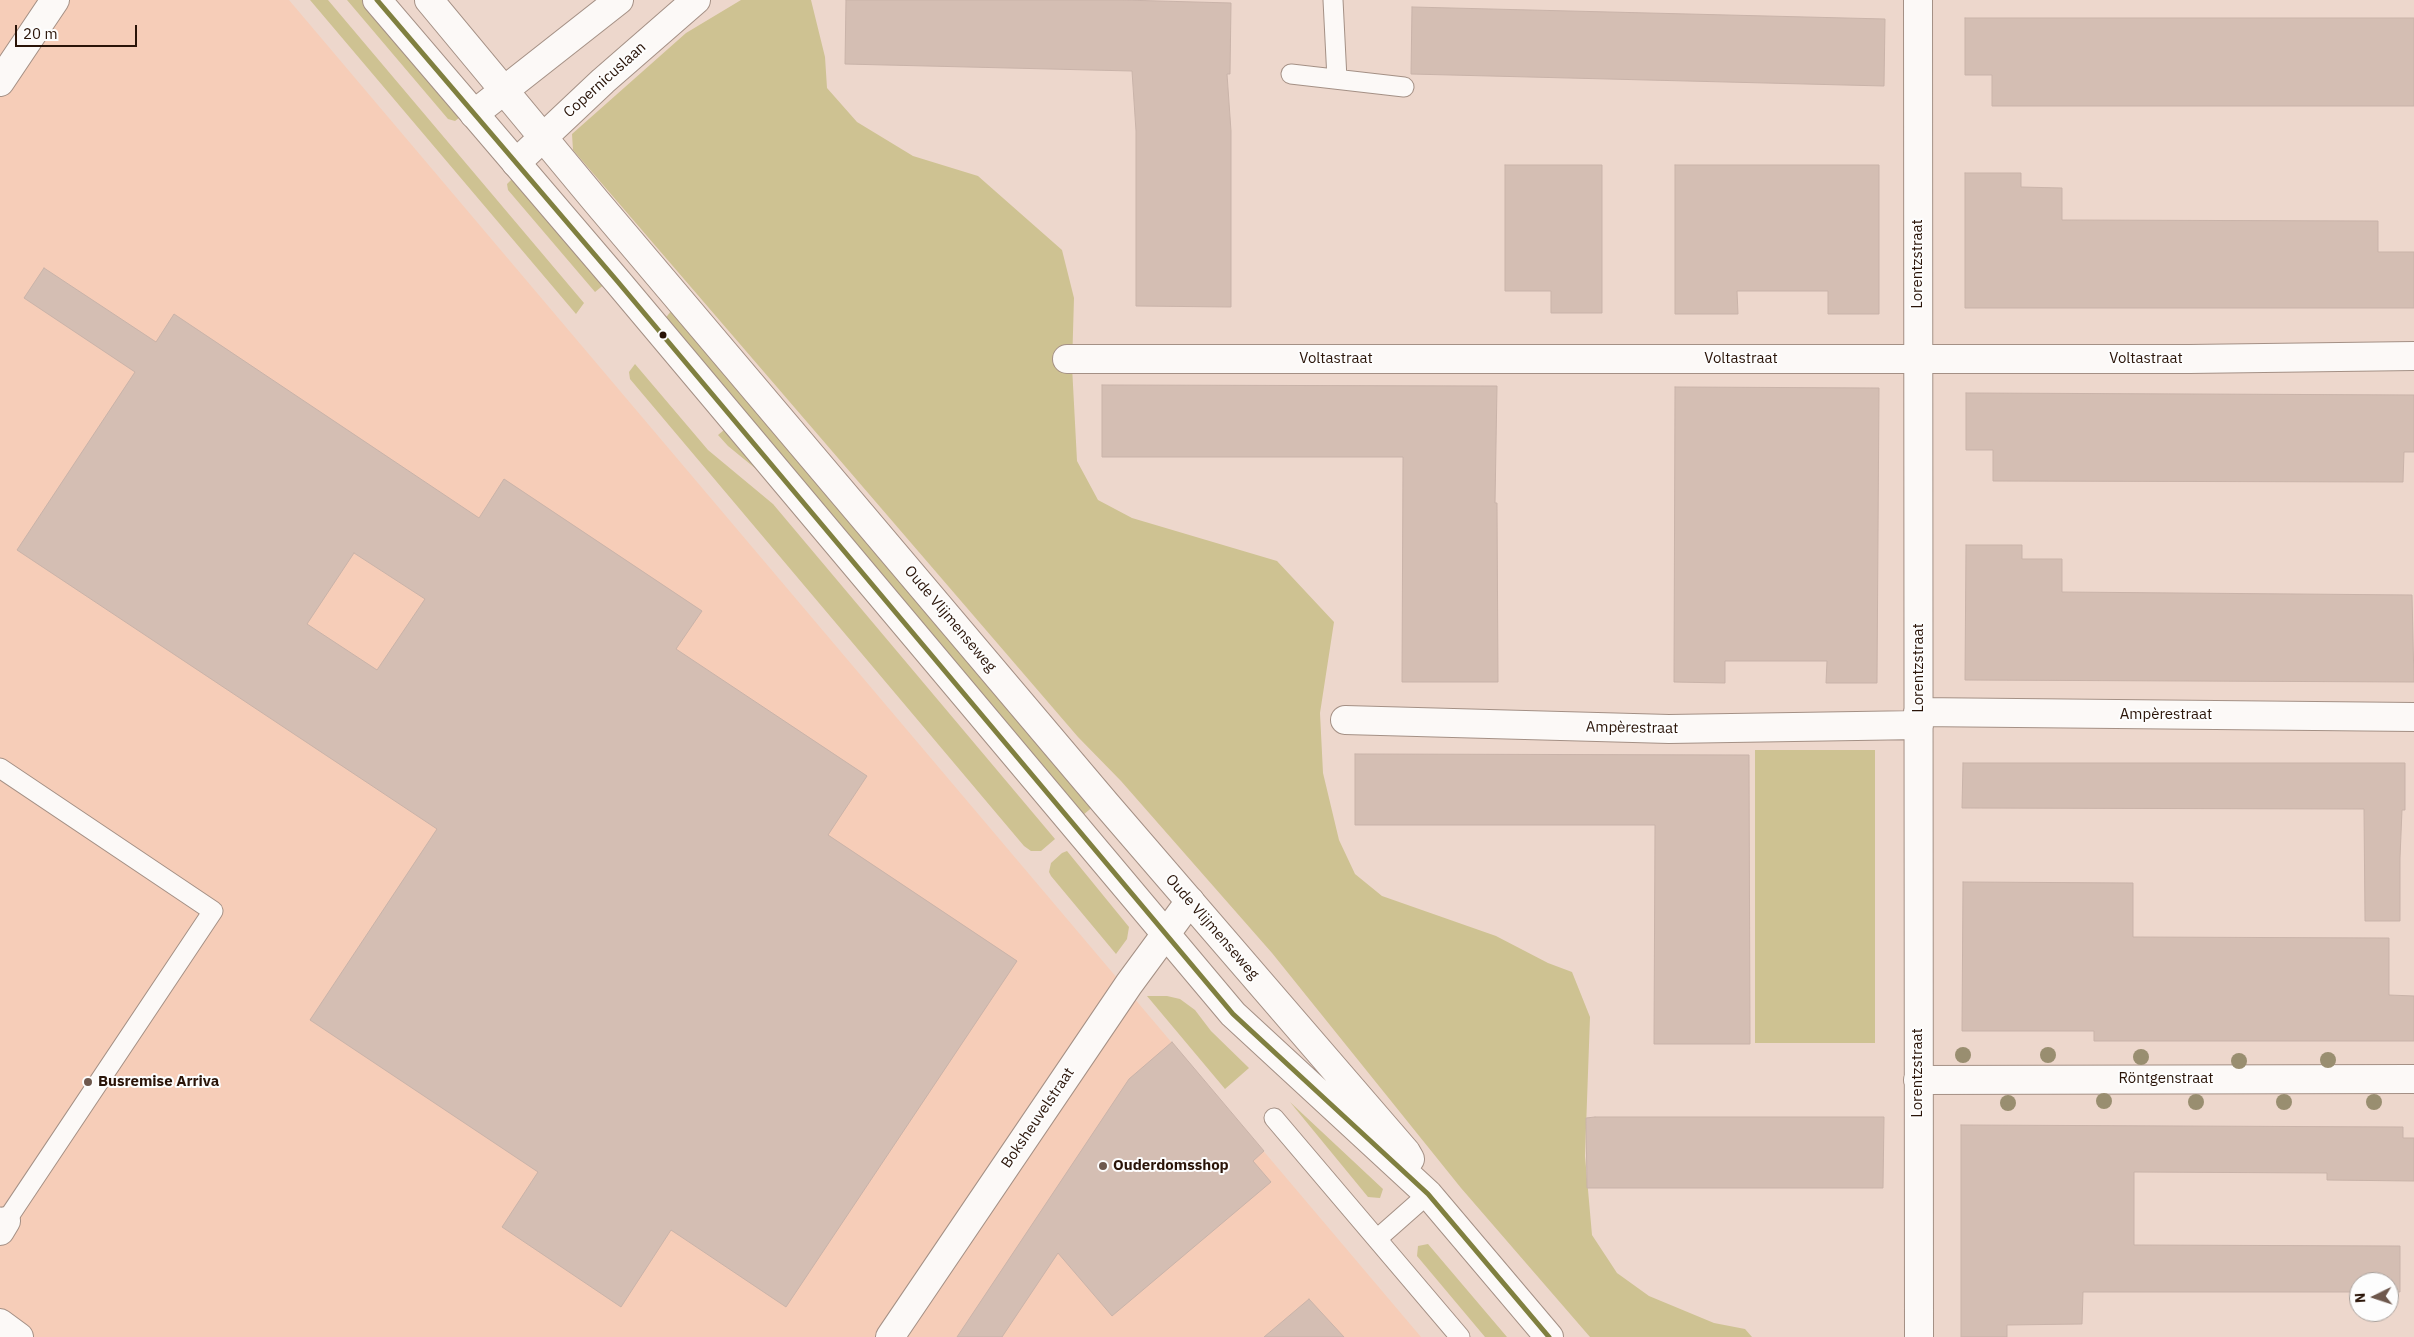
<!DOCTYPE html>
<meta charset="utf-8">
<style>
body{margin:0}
#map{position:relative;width:2414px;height:1337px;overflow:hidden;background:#edd7cc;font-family:"IBM Plex Sans",sans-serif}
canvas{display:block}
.north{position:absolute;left:2349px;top:1272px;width:50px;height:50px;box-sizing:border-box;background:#fdfdfd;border:1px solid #a9a09b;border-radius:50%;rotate:266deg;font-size:14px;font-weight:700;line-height:20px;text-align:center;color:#2a1408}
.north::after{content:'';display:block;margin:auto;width:18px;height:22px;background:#6e584d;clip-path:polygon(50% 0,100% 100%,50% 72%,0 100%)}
.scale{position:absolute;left:15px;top:25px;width:122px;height:22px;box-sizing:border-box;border:2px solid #2a1408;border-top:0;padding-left:6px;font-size:15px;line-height:18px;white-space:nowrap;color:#2a1408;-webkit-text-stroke:4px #fdfdfd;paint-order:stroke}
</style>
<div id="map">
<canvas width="2414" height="1337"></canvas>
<div class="north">N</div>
<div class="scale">20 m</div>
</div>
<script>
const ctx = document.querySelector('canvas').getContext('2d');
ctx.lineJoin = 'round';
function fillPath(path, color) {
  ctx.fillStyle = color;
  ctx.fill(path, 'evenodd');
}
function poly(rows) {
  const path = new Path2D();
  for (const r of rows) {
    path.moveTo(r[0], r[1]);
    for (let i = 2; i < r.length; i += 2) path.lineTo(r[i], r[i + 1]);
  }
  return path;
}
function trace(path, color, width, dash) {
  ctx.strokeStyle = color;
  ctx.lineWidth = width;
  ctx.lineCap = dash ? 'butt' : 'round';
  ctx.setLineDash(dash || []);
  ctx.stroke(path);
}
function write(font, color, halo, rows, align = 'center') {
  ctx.font = font + ' "IBM Plex Sans",sans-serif';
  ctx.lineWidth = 4;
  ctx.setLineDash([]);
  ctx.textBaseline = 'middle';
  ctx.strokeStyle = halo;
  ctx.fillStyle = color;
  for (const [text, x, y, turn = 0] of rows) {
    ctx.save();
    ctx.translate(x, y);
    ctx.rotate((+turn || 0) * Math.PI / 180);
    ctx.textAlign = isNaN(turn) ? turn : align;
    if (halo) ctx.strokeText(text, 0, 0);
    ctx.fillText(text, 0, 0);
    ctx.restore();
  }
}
const built = poly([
 [0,0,289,0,1421,1337,0,1337]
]);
const green = poly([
 [310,0,328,0,584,303,576,314],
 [347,0,367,0,462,114,459,118,455,121,448,119],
 [741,0,811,0,825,57,827,88,857,122,913,156,978,176,1062,250,1074,298,1072,366,1077,461,1098,500,1132,518,1277,561,1334,622,1320,713,1323,773,1339,840,1355,874,1382,896,1496,936,1548,963,1572,972,1590,1017,1585,1156,1592,1235,1617,1273,1649,1296,1714,1323,1745,1329,1752,1337,1590,1337,1461,1188,1272,953,1121,781,1078,737,573,150,572,134,686,33],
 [514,177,606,283,595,292,508,190,507,184],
 [675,306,1095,805,1083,815,664,320],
 [635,364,708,450,773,504,1055,839,1041,851,1031,851,1024,846,630,379,629,372],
 [724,430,761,473,728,446,718,435],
 [1755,750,1875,750,1875,1043,1755,1043],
 [1067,851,1129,927,1127,939,1116,954,1051,876,1049,872,1051,863,1062,853],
 [1147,996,1167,996,1180,999,1195,1010,1211,1031,1249,1068,1225,1089],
 [1290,1102,1383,1189,1380,1198,1368,1197],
 [1428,1244,1507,1337,1485,1337,1417,1256,1418,1246]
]);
const building = poly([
 [846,0,1123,0,1231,3,1230,74,1227,74,1231,131,1231,307,1136,306,1136,131,1132,71,845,64,846,0],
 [1412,7,1885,19,1884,86,1411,74,1412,7],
 [1965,18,2414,18,2414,106,1992,106,1992,75,1965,75,1965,18],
 [1505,165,1602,165,1602,313,1551,313,1551,291,1505,291,1505,165],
 [1675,165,1879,165,1879,314,1828,314,1828,291,1737,291,1738,314,1675,314,1675,165],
 [1965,173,2021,173,2021,187,2062,188,2062,220,2378,221,2378,252,2414,252,2414,308,1965,308,1965,173],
 [44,268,156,342,174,314,479,518,504,479,702,611,676,649,867,776,828,835,1017,961,786,1307,671,1230,621,1307,502,1227,538,1172,310,1020,437,829,17,550,135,372,24,298,44,268],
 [354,553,425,599,377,670,307,624,354,553],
 [1102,385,1497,386,1495,503,1497,503,1498,682,1402,682,1403,457,1102,457,1102,385],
 [1675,387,1879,388,1877,683,1826,683,1827,661,1725,661,1725,683,1674,682,1675,387],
 [1966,393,2414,395,2414,452,2404,452,2403,482,1993,481,1993,450,1966,450,1966,393],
 [1966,545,2022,545,2022,559,2062,559,2062,592,2412,595,2414,682,1965,680,1966,545],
 [1355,754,1749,755,1750,1044,1654,1044,1655,825,1355,825,1355,754],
 [1963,763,2405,763,2405,810,2402,810,2400,858,2400,921,2365,921,2364,809,1962,808,1963,763],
 [1963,882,2133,883,2133,937,2389,938,2389,995,2414,996,2414,1041,2094,1041,2094,1031,1962,1031,1963,882],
 [1172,1042,1264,1151,1253,1161,1271,1182,1112,1316,1058,1253,1002,1337,957,1337,1129,1079,1172,1042],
 [1595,1117,1884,1117,1883,1188,1587,1188,1586,1118,1595,1117],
 [1961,1125,2403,1127,2403,1138,2414,1138,2414,1181,2327,1180,2327,1173,2134,1172,2134,1245,2400,1246,2400,1292,2389,1292,2389,1282,2359,1282,2359,1292,2083,1292,2082,1324,2007,1325,2007,1337,1961,1337,1961,1125],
 [1309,1299,1344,1337,1264,1337,1309,1299]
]);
const service = poly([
 [1333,0,1337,79],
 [1291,74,1404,87],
 [0,768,213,911,6,1221,0,1217],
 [1274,1118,1460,1337],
 [1377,1239,1428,1194]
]);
const minor = poly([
 [1918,0,1919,1337],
 [0,82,55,0],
 [474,114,619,0],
 [516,163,603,81,696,0],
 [1067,359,2189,359,2414,356],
 [1918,712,2414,717],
 [1345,720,1669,729,1919,725],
 [1918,1080,2414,1079],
 [0,1231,6,1221],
 [0,1323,19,1337],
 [890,1337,1129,984,1190,901]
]);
const tertiary = poly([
 [377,0,618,282,1233,1014,1428,1194,1549,1337],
 [429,0,595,200,1106,804,1406,1152,1410,1159]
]);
const bus1 = poly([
 [377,0,618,282,1233,1014,1428,1194,1549,1337]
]);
const trees = [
 [1963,1055],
 [2048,1055],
 [2141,1057],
 [2328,1060],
 [2239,1061],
 [2104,1101],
 [2196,1102],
 [2284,1102],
 [2374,1102],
 [2008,1103]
];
const markers = [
 [663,335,4.5,"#2a1408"],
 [88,1082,5,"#6e584d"],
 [1103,1166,5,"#6e584d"]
];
const streetNames = [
 ["Copernicuslaan",605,80,-42],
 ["Lorentzstraat",1918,264,-90],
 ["Voltastraat",1336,359],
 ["Voltastraat",1741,359],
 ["Voltastraat",2146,359],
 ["Oude Vlijmenseweg",950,619,50],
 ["Lorentzstraat",1919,668,-90],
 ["Ampèrestraat",2166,715],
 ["Ampèrestraat",1632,728,1],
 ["Oude Vlijmenseweg",1212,927,49],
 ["Lorentzstraat",1918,1073,-90],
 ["Röntgenstraat",2166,1079],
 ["Boksheuvelstraat",1038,1118,-56]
];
const poiNames = [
 ["Busremise Arriva",98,1082],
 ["Ouderdomsshop",1113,1166]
];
fillPath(built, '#f6cdb8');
fillPath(green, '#cec292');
fillPath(building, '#d4beb3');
trace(building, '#c9b3a9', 1);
trace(service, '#a49085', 21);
trace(minor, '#a49085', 30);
trace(tertiary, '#a49085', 30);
trace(service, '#fcf9f7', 19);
trace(minor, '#fcf9f7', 28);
trace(tertiary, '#fcf9f7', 28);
trace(bus1, '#808040', 5);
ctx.fillStyle = '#998e70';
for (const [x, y] of trees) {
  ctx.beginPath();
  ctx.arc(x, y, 8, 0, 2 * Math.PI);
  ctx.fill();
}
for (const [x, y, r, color] of markers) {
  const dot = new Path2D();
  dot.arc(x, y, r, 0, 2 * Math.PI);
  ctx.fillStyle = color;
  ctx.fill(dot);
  trace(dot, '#fdfdfd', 2);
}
write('15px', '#2a1408', '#fdfdfd', streetNames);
write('bold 15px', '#2a1408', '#fdfdfd', poiNames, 'left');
</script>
